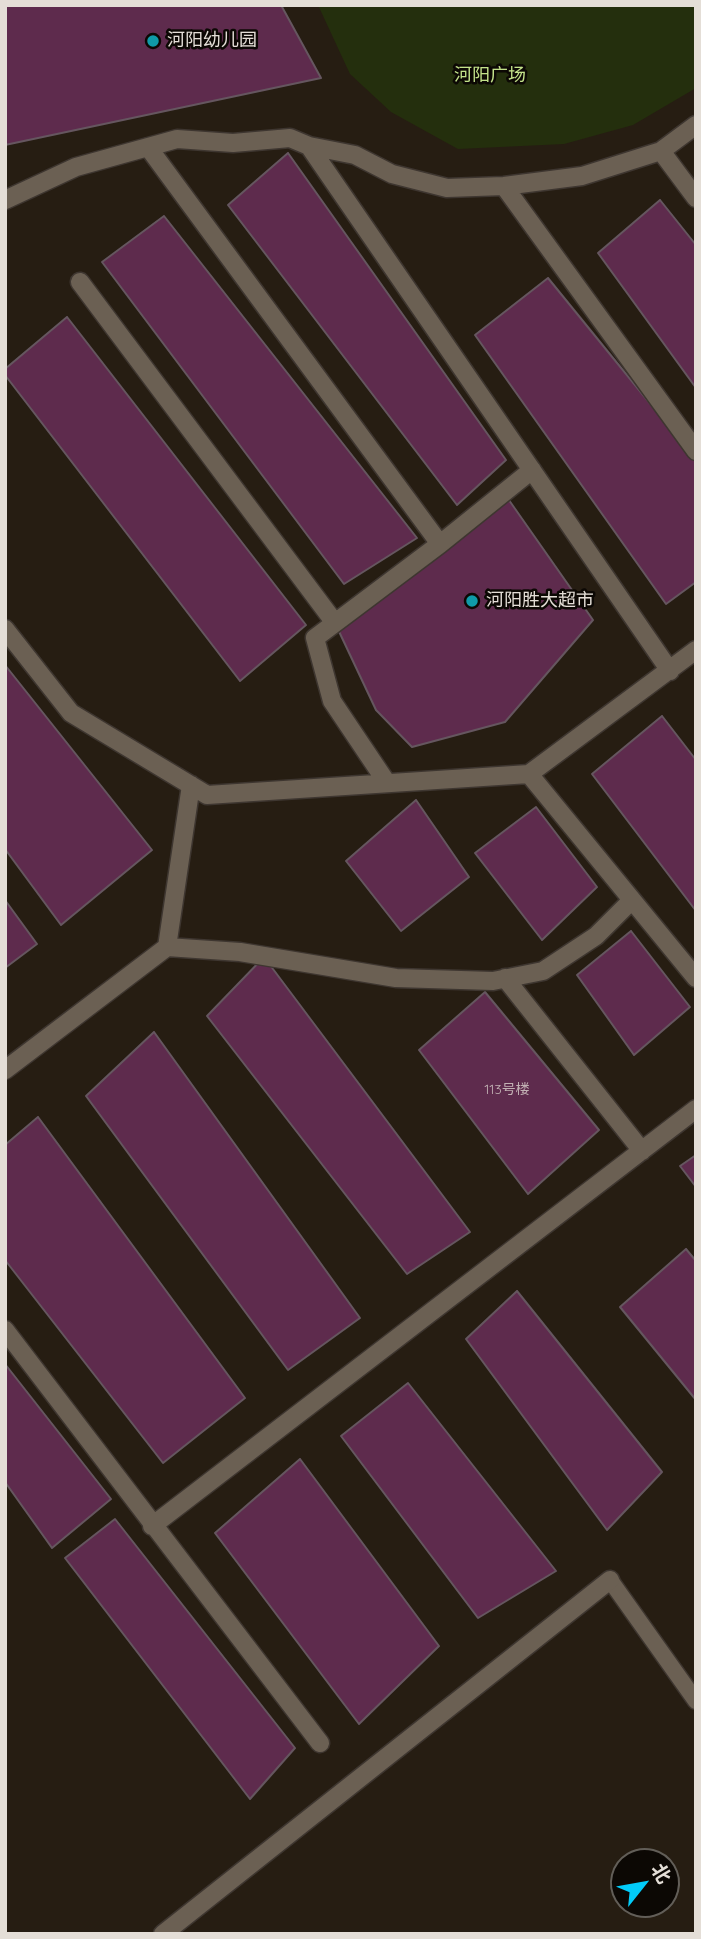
<!DOCTYPE html>
<meta charset="utf-8">
<style>
body{margin:0}
#map{position:relative;width:701px;height:1939px;overflow:hidden;background:#261d12;font-family:Quicksand,"Noto Sans SC",sans-serif}
canvas{display:block}
.frame{position:absolute;inset:0;border:7px solid #e4ded7;pointer-events:none}
.north{position:absolute;left:610px;top:1848px;width:70px;height:70px;box-sizing:border-box;background:#0c0804;border:2px solid #625e58;border-radius:50%;rotate:59deg;font-size:19px;font-weight:700;line-height:28px;text-align:center;color:#e4ded7}
.north::after{content:'';display:block;margin:auto;width:24px;height:32px;background:#02cbf9;clip-path:polygon(50% 0,100% 100%,50% 72%,0 100%)}
</style>
<div id="map">
<canvas width="701" height="1939"></canvas>
<div class="frame"></div>
<div class="north">北</div>
</div>
<script>
const ctx = document.querySelector('canvas').getContext('2d');
ctx.lineJoin = 'round';
function fillPath(path, color) {
  ctx.fillStyle = color;
  ctx.fill(path, 'evenodd');
}
function poly(rows) {
  const path = new Path2D();
  for (const r of rows) {
    path.moveTo(r[0], r[1]);
    for (let i = 2; i < r.length; i += 2) path.lineTo(r[i], r[i + 1]);
  }
  return path;
}
function trace(path, color, width, dash) {
  ctx.strokeStyle = color;
  ctx.lineWidth = width;
  ctx.lineCap = dash ? 'butt' : 'round';
  ctx.setLineDash(dash || []);
  ctx.stroke(path);
}
function write(font, color, halo, rows, align = 'center') {
  ctx.font = font + ' Quicksand,"Noto Sans SC",sans-serif';
  ctx.lineWidth = 5;
  ctx.setLineDash([]);
  ctx.textBaseline = 'middle';
  ctx.strokeStyle = halo;
  ctx.fillStyle = color;
  for (const [text, x, y, turn = 0] of rows) {
    ctx.save();
    ctx.translate(x, y);
    ctx.rotate((+turn || 0) * Math.PI / 180);
    ctx.textAlign = isNaN(turn) ? turn : align;
    if (halo) ctx.strokeText(text, 0, 0);
    ctx.fillText(text, 0, 0);
    ctx.restore();
  }
}
const green = poly([
 [318,5,696,5,696,88,633,125,564,144,458,149,391,112,350,74]
]);
const building = poly([
 [5,5,281,5,321,78,5,145,5,5],
 [288,153,506,460,457,505,228,205,288,153],
 [660,200,696,245,696,388,598,253,660,200],
 [164,216,417,538,344,584,102,262,164,216],
 [548,278,696,460,696,582,666,604,475,335,548,278],
 [67,317,306,625,240,681,5,375,5,369,67,317],
 [504,493,593,620,505,722,412,747,376,710,335,623,504,493],
 [5,665,152,850,61,925,5,849,5,665],
 [662,716,696,760,696,911,592,774,662,716],
 [416,800,469,877,401,931,346,861,416,800],
 [536,807,597,887,542,940,475,853,536,807],
 [5,900,37,944,5,968,5,900],
 [631,931,690,1007,634,1055,577,975,631,931],
 [264,957,470,1232,407,1274,207,1016,264,957],
 [485,992,599,1130,528,1194,419,1050,485,992],
 [154,1032,360,1318,288,1370,86,1096,154,1032],
 [38,1117,245,1398,163,1463,5,1260,5,1145,38,1117],
 [696,1155,696,1187,680,1166,696,1155],
 [686,1249,696,1261,696,1400,620,1307,686,1249],
 [517,1291,662,1472,607,1530,466,1339,517,1291],
 [5,1364,111,1499,52,1548,5,1482,5,1364],
 [408,1383,556,1571,478,1618,341,1436,408,1383],
 [300,1459,439,1646,359,1724,215,1533,300,1459],
 [115,1519,295,1748,250,1799,65,1558,115,1519]
]);
const lane = poly([
 [610,1580,696,1701]
]);
const street = poly([
 [309,146,670,671],
 [148,147,440,544,532,470],
 [661,151,696,198],
 [504,186,696,451],
 [5,200,76,167,177,139,233,143,290,138,309,146,355,155,392,174,447,188,504,186,582,176,661,151,696,125],
 [80,282,335,623],
 [5,629,71,713,207,795,529,774,696,650],
 [529,774,696,978],
 [387,783,332,701,315,638,440,544],
 [167,947,240,952,396,978,493,981,543,971,596,936,632,900],
 [505,978,642,1151],
 [5,1070,167,947,191,785],
 [5,1330,320,1743],
 [152,1526,696,1109],
 [163,1934,610,1580]
]);
const markers = [
 [153,41,7,"#0f9aa8"],
 [472,601,7,"#0f9aa8"]
];
const numberNames = [
 ["113号楼",507,1090]
];
const poiNames = [
 ["河阳幼儿园",167,41],
 ["河阳胜大超市",486,601]
];
const parkNames = [
 ["河阳广场",490,76]
];
fillPath(green, '#242f0d');
fillPath(building, '#5e2b4d');
trace(building, '#65565f', 2);
trace(lane, '#3e3630', 19);
trace(street, '#3e3630', 21);
trace(lane, '#6b6053', 16);
trace(street, '#6b6053', 18);
for (const [x, y, r, color] of markers) {
  const dot = new Path2D();
  dot.arc(x, y, r, 0, 2 * Math.PI);
  ctx.fillStyle = color;
  ctx.fill(dot);
  trace(dot, '#0c0804', 2.5);
}
write('14px', '#c2b1b4', null, numberNames);
write('18px', '#e4ded7', '#0c0804', poiNames, 'left');
write('18px', '#c3e28a', '#0c0804', parkNames);
</script>
